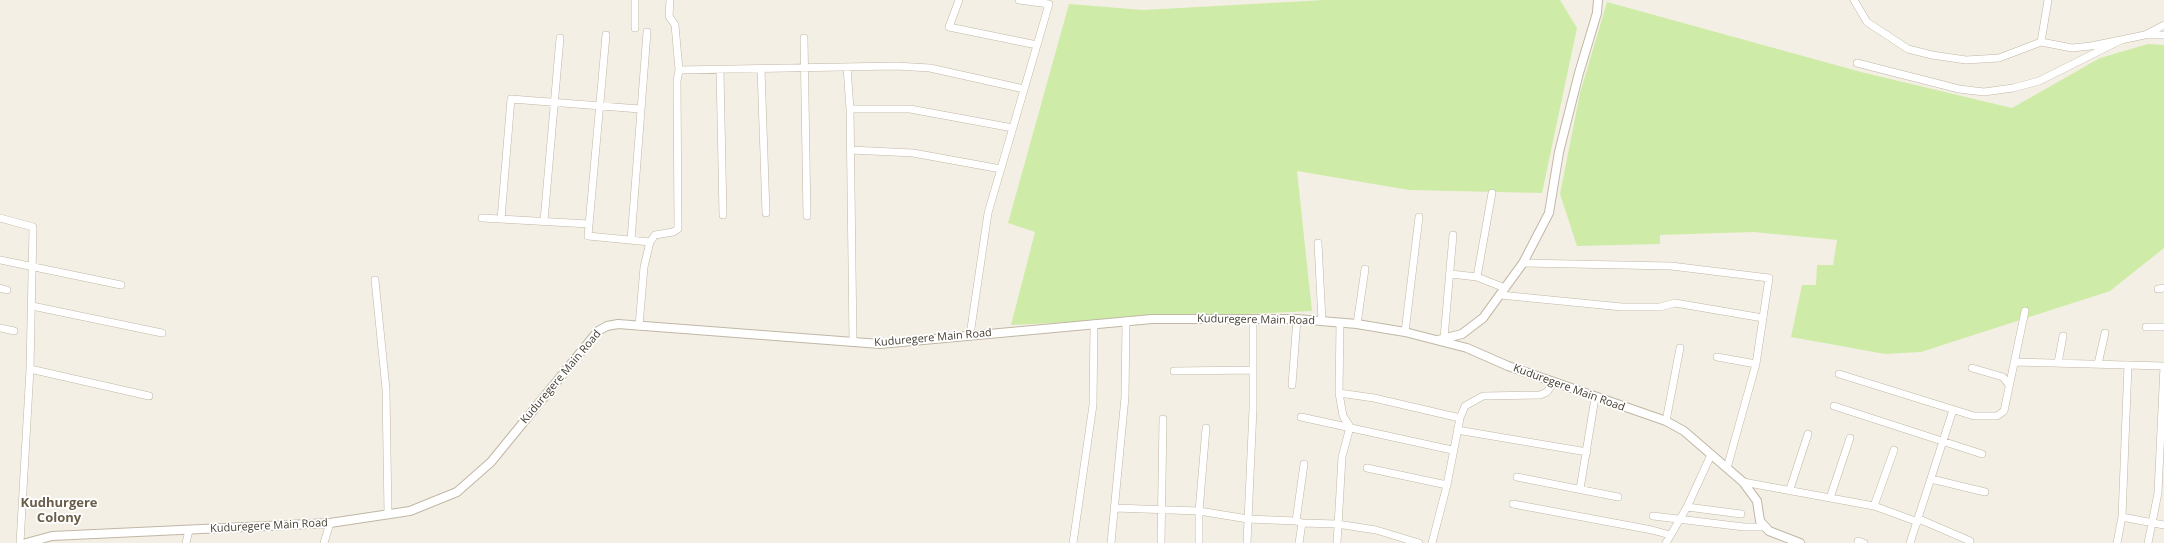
<!DOCTYPE html>
<style>
body{margin:0}
canvas{display:block;background:#f4efe4}
</style>
<canvas width="2164" height="543"></canvas>
<script>
const ctx = document.querySelector('canvas').getContext('2d');
ctx.lineJoin = 'round';
function fillPath(path, color) {
  ctx.fillStyle = color;
  ctx.fill(path, 'evenodd');
}
function poly(rows) {
  const path = new Path2D();
  for (const r of rows) {
    path.moveTo(r[0], r[1]);
    for (let i = 2; i < r.length; i += 2) path.lineTo(r[i], r[i + 1]);
  }
  return path;
}
function trace(path, color, width, dash) {
  ctx.strokeStyle = color;
  ctx.lineWidth = width;
  ctx.lineCap = dash ? 'butt' : 'round';
  ctx.setLineDash(dash || []);
  ctx.stroke(path);
}
function write(font, color, halo, rows, align = 'center') {
  ctx.font = font + ' "Open Sans",sans-serif';
  ctx.lineWidth = 3.5;
  ctx.setLineDash([]);
  ctx.textBaseline = 'middle';
  ctx.strokeStyle = halo;
  ctx.fillStyle = color;
  for (const [text, x, y, turn = 0] of rows) {
    ctx.save();
    ctx.translate(x, y);
    ctx.rotate((+turn || 0) * Math.PI / 180);
    ctx.textAlign = isNaN(turn) ? turn : align;
    if (halo) ctx.strokeText(text, 0, 0);
    ctx.fillText(text, 0, 0);
    ctx.restore();
  }
}
const green = poly([
 [1325,0,1560,0,1577,28,1542,193,1409,190,1297,171,1312,311,1011,325,1035,232,1008,223,1069,4,1143,10],
 [1607,2,1861,72,2012,108,2100,58,2148,44,2164,45,2164,248,2110,291,1921,352,1885,354,1791,337,1802,285,1816,285,1817,265,1833,265,1837,240,1753,232,1660,235,1660,244,1577,246,1560,194,1580,93]
]);
const minor = poly([
 [959,0,949,27,1037,45],
 [1854,0,1867,22,1908,49,1932,55,1966,60,1999,58,2041,42,2048,0],
 [635,28,635,0],
 [606,35,588,236,650,242],
 [2148,35,2164,35],
 [804,38,807,216],
 [2041,42,2072,48,2091,46,2145,35,2164,25],
 [1857,63,1959,89,1984,92,2013,88,2039,81,2121,40],
 [847,67,850,109,853,342],
 [761,69,766,213],
 [679,70,896,66,930,68,1024,89],
 [720,70,723,215],
 [850,109,910,109,1013,128],
 [851,150,913,153,1001,169],
 [0,218,33,227,30,369,20,543],
 [482,218,589,224],
 [501,219,511,99,640,109],
 [544,221,560,38],
 [631,240,647,32],
 [1318,243,1322,321],
 [0,260,121,285],
 [1523,263,1671,266,1769,278,1756,364,1727,468],
 [1451,274,1477,277,1505,288],
 [1477,277,1492,193],
 [375,280,386,389,388,514],
 [0,288,7,290],
 [2158,289,2164,288],
 [1500,295,1622,307,1660,307,1675,303,1763,318],
 [32,306,162,333],
 [1357,324,1365,269],
 [639,326,644,267,650,242,655,235,673,232,678,229,677,81,679,70,675,25,669,16,670,0],
 [2146,327,2164,327],
 [0,328,14,331],
 [1405,332,1419,217],
 [970,335,988,213,1049,4,1019,0],
 [1444,338,1453,235],
 [1717,357,1756,364],
 [2014,362,2164,366],
 [2058,363,2063,336],
 [2098,364,2105,333],
 [2128,365,2122,517,2164,525],
 [1972,368,2003,377,2009,385],
 [30,369,149,396],
 [1174,371,1253,370],
 [1839,374,1974,416,1997,416,2004,411,2025,311],
 [1292,385,1297,319],
 [1339,393,1374,398,1460,418],
 [1834,406,1982,454],
 [1301,417,1452,450],
 [1666,421,1680,348],
 [1457,430,1587,452],
 [1367,468,1447,485],
 [1517,477,1618,497],
 [1931,479,1985,492],
 [1743,482,1874,506,1918,522],
 [1580,489,1595,398],
 [1790,489,1808,434],
 [1830,498,1850,438],
 [1513,504,1652,530,1670,535],
 [1874,506,1894,450],
 [1687,507,1741,514],
 [1115,508,1199,511,1248,519,1296,521,1302,523,1337,524,1376,530,1419,543],
 [1653,516,1744,527,1766,527],
 [1919,519,1970,541],
 [1296,521,1304,464],
 [1858,541,1864,543],
 [186,543,189,530],
 [324,543,330,523],
 [1073,543,1093,405,1094,324],
 [1111,543,1125,397,1126,321],
 [1161,543,1163,419],
 [1199,543,1199,511,1206,428],
 [1247,543,1253,409,1253,319],
 [1299,543,1302,523],
 [1337,543,1342,457,1350,427,1343,416,1339,393,1340,323],
 [1432,543,1447,485,1460,418,1465,406,1483,396,1540,395,1547,392,1554,382],
 [1666,543,1687,507,1711,455],
 [1910,543,1953,410],
 [2117,543,2122,517],
 [2148,543,2158,493,2164,366]
]);
const tertiary = poly([
 [1438,340,1462,334,1483,318,1523,263,1549,213,1559,152,1579,73,1597,13,1598,0],
 [26,543,52,536,330,523,410,511,457,492,491,462,598,331,607,326,618,324,880,344,1152,319,1297,319,1357,324,1405,332,1467,348,1508,366,1666,421,1684,431,1743,482,1757,501,1760,521,1769,531,1800,543]
]);
const streetNames = [
 ["Kuduregere Main Road",1256,320,1],
 ["Kuduregere Main Road",933,338,-5],
 ["Kuduregere Main Road",561,377,-50],
 ["Kuduregere Main Road",1569,388,20],
 ["Kuduregere Main Road",269,526,-3]
];
const quarterNames = [
 ["Kudhurgere",59,503],
 ["Colony",59,518]
];
fillPath(green, '#ceeca8');
trace(minor, '#c0b7a5', 8);
trace(tertiary, '#c0b7a5', 10);
trace(minor, '#fff', 7);
trace(tertiary, '#fff', 8);
write('11px', '#463f33', '#fff', streetNames);
write('bold 13px', '#6a5d49', '#fff', quarterNames);
</script>
